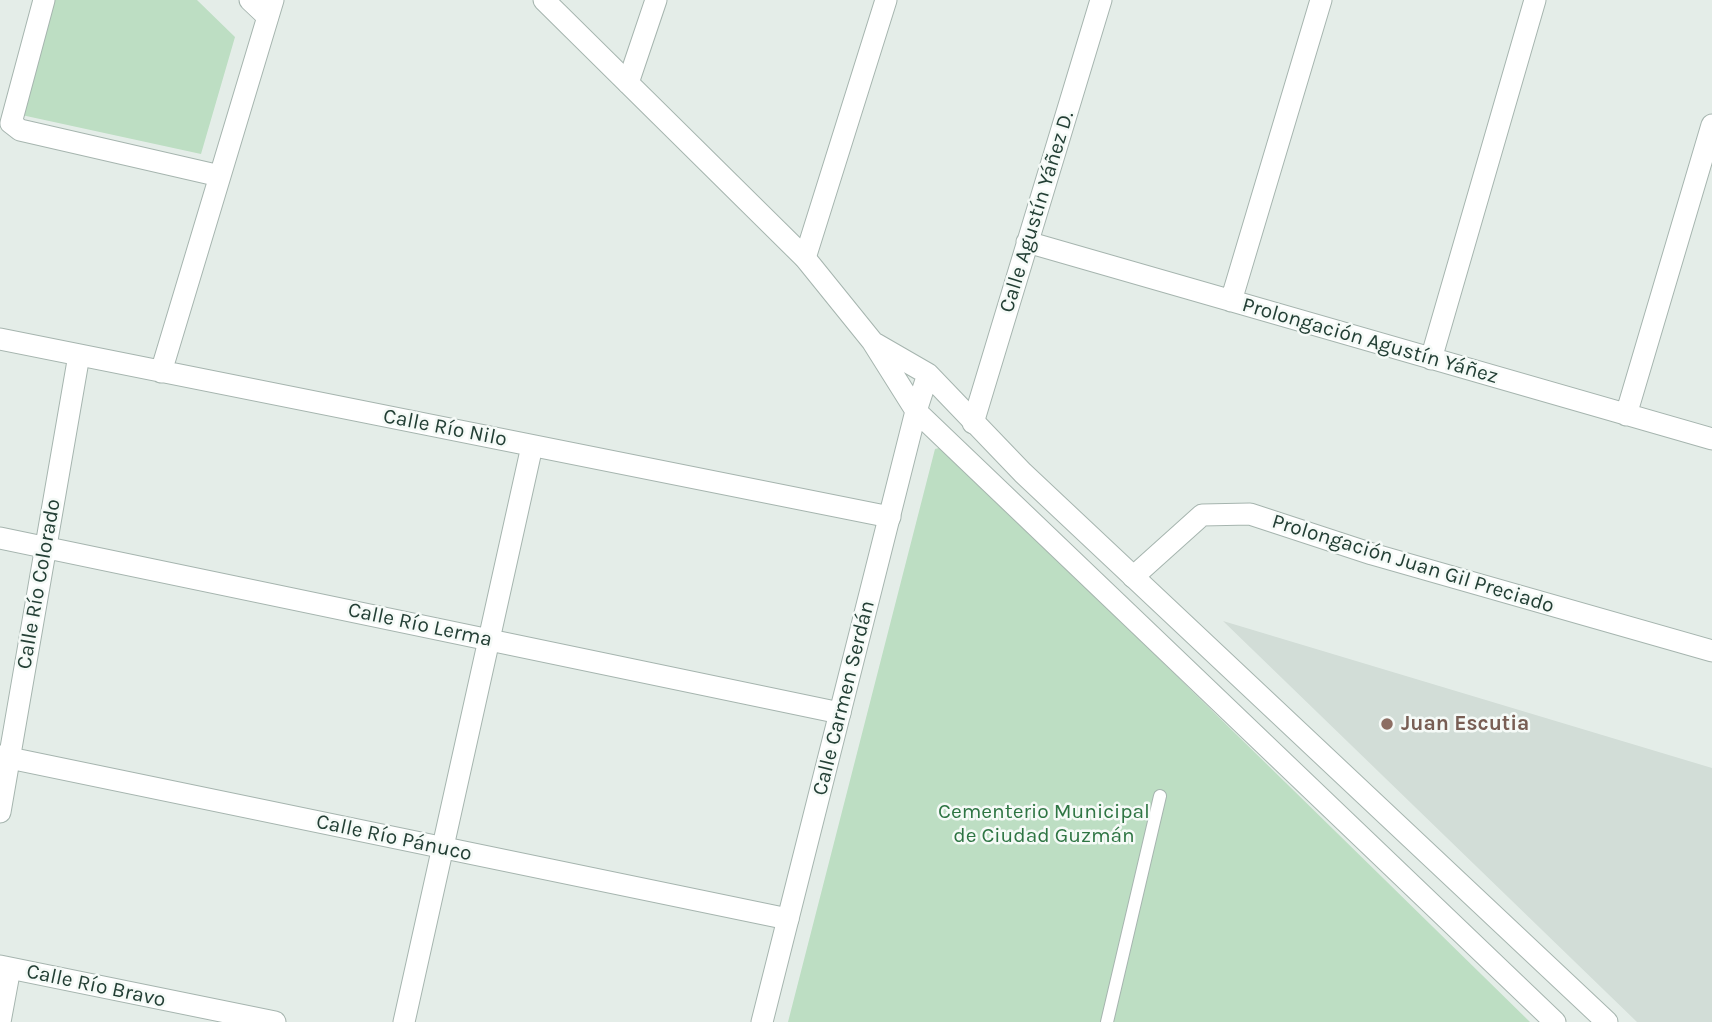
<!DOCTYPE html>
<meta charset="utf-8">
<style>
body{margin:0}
canvas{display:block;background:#e4ede8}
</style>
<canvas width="1712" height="1022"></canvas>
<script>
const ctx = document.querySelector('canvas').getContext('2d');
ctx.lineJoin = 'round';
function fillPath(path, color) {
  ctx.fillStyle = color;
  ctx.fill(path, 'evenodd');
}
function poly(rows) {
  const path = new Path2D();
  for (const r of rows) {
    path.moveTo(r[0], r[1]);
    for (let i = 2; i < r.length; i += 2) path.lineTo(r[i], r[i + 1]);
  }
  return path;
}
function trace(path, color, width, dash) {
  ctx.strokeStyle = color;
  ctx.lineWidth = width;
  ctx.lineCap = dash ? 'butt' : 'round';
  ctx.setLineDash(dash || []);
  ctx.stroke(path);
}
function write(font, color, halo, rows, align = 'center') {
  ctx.font = font + ' Karla,sans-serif';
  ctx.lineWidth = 5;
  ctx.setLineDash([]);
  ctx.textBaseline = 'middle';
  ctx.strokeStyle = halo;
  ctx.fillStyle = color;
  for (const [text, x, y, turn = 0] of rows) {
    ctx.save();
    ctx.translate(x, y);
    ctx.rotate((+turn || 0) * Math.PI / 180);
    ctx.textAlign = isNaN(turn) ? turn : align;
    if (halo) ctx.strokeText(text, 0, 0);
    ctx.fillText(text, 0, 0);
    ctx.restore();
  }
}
const built = poly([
 [1223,621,1712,768,1712,1022,1637,1022]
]);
const green = poly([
 [51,0,197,0,235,37,201,154,17,114],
 [943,447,1530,1022,788,1022,935,449]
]);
const service = poly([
 [1107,1022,1160,796]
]);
const minor = poly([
 [44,0,11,123,20,130,220,176],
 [250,0,268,17],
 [628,83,656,0],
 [1027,242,1712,439],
 [805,258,886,0],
 [1231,301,1321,0],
 [0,339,890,517],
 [1431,359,1535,0],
 [161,372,273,0],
 [1626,415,1712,125],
 [973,423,1101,0],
 [0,538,840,713],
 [1133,577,1202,515,1250,514,1372,554,1712,651],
 [0,756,788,919],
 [0,812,79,355],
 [0,966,275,1022],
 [0,1022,10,968],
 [404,1022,532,446]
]);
const tertiary = poly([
 [544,0,805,258,872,341,916,411,1555,1022],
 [876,344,928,374,1023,473,1607,1022],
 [762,1022,916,411,928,374]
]);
const markers = [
 [1387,724,7,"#8d6e63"]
];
const streetNames = [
 ["Calle Agustín Yáñez D.",1037,212,-73],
 ["Prolongación Agustín Yáñez",1370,341,16],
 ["Calle Río Nilo",445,428,11],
 ["Prolongación Juan Gil Preciado",1413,564,17],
 ["Calle Río Colorado",39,584,-80],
 ["Calle Río Lerma",420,625,12],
 ["Calle Carmen Serdán",844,698,-76],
 ["Calle Río Pánuco",394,838,12],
 ["Calle Río Bravo",96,986,12]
];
const educationNames = [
 ["Juan Escutia",1401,724]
];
const parkNames = [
 ["Cementerio Municipal",1044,812],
 ["de Ciudad Guzmán",1044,836]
];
fillPath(built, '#d2ddd7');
fillPath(green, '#bddec3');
trace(service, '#a6b5af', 14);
trace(minor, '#a6b5af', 23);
trace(tertiary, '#a6b5af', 23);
trace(service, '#fff', 12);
trace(minor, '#fff', 21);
trace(tertiary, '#fff', 21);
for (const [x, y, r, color] of markers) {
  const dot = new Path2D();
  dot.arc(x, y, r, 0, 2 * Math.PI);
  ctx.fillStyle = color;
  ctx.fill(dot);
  trace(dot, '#f5faf7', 2.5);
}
write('21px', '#233f35', '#f5faf7', streetNames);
write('bold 21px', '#785e54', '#f5faf7', educationNames, 'left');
write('21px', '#2e7543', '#f5faf7', parkNames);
</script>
